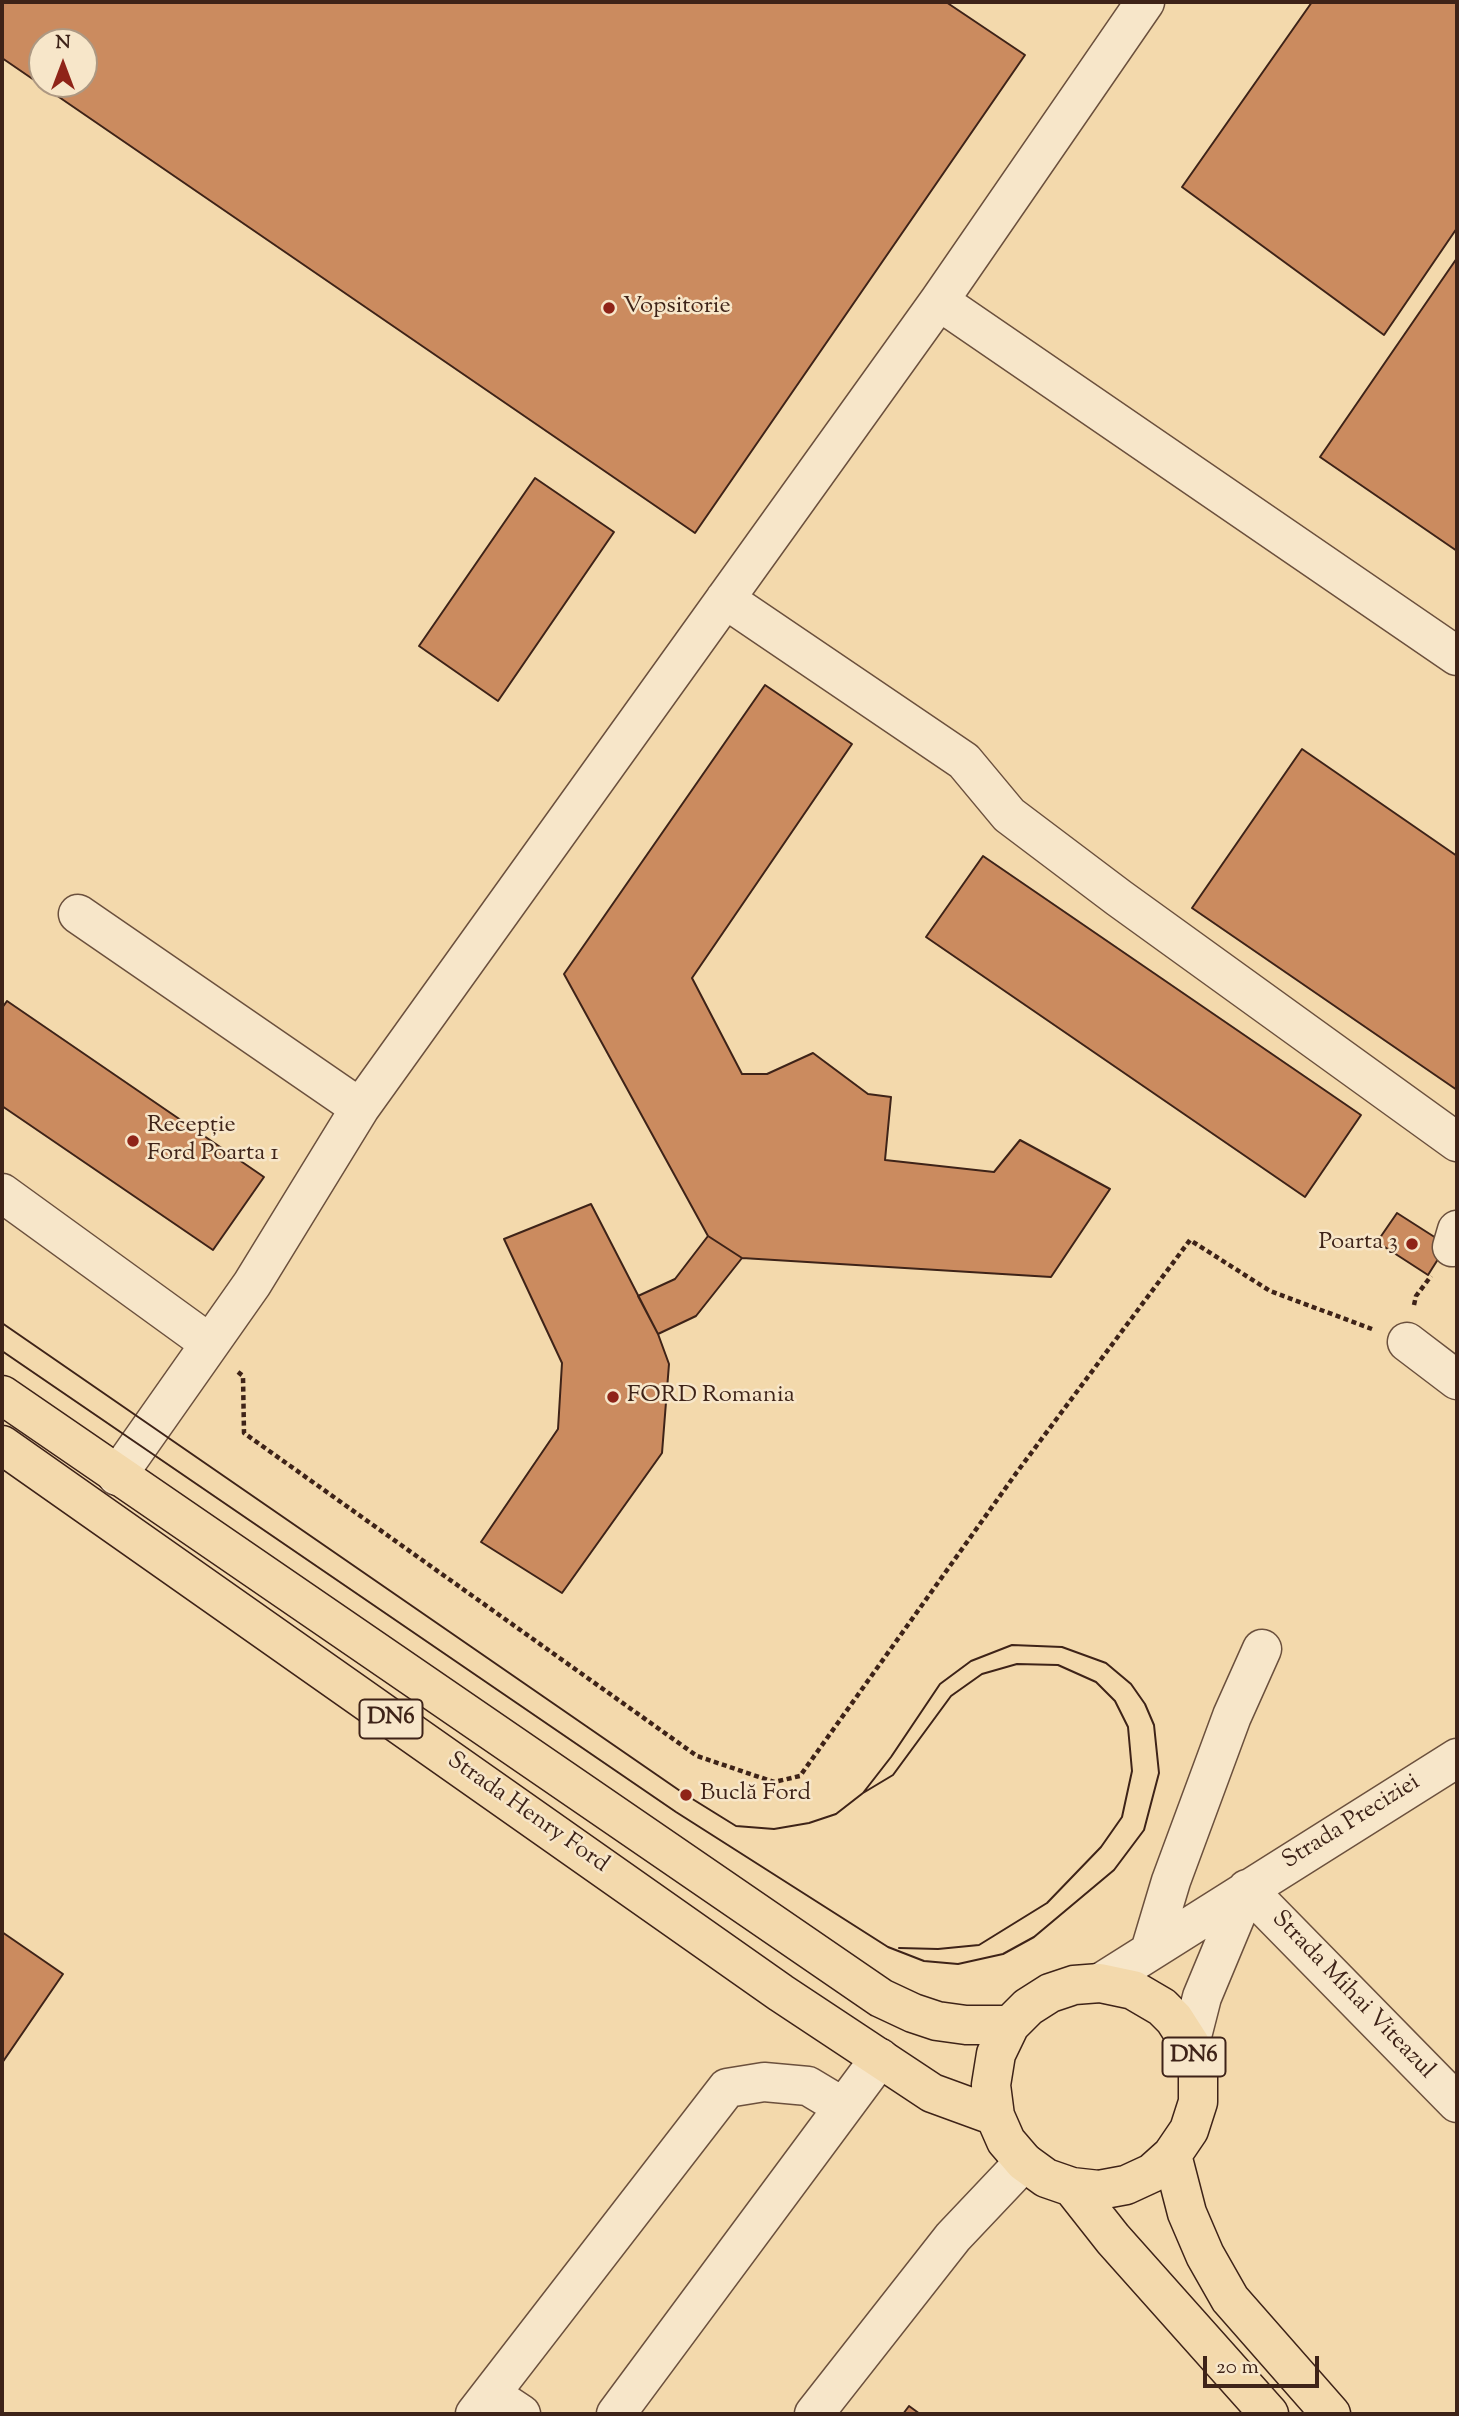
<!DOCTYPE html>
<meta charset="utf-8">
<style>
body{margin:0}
#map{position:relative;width:1459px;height:2416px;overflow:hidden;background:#f3d9ac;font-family:"Sorts Mill Goudy",serif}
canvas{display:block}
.frame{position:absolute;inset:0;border:4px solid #3e2318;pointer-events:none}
.north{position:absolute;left:28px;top:28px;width:70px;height:70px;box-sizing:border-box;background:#f7e6c9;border:2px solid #ad9882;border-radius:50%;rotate:0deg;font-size:19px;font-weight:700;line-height:28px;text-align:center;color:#3e2318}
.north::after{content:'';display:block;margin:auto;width:24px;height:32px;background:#8f2418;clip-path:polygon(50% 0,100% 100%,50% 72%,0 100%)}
.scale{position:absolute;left:1203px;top:2356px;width:116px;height:32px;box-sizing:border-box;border:4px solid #3e2318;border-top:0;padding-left:9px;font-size:21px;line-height:24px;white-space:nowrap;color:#3e2318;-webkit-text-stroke:5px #f7e6c9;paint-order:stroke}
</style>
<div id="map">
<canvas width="1459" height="2416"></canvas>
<div class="frame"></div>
<div class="north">N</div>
<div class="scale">20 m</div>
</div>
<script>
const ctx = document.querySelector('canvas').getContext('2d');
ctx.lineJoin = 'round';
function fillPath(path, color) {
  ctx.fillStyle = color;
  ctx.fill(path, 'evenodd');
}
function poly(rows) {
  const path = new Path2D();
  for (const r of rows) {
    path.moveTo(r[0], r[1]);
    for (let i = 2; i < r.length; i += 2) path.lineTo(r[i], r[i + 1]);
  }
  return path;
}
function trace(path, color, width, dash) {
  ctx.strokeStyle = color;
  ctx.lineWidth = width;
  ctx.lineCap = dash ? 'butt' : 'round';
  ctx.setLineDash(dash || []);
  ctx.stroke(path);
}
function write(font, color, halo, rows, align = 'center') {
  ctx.font = font + ' "Sorts Mill Goudy",serif';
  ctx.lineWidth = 5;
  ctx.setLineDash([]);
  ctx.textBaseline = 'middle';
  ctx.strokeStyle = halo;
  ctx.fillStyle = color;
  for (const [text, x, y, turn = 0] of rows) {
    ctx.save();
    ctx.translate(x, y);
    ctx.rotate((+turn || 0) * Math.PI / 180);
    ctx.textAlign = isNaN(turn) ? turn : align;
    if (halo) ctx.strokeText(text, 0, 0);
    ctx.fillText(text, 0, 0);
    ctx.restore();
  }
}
const building = poly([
 [2,2,946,2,1025,55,695,533,2,58,2,2],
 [42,42,84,42,84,84,42,84,42,42],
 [1312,2,1457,2,1457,228,1384,335,1182,187,1312,2],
 [1457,258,1457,551,1320,457,1457,258],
 [535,478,614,532,498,701,419,646,535,478],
 [765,685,852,744,692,978,742,1074,767,1074,813,1053,868,1094,891,1097,885,1160,994,1172,1020,1140,1110,1189,1051,1277,742,1258,708,1236,564,974,765,685],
 [1302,749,1457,856,1457,1090,1192,908,1302,749],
 [983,856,1361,1115,1305,1197,926,937,983,856],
 [7,1001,264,1177,213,1250,2,1106,2,1008,7,1001],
 [591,1204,658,1334,669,1364,662,1453,562,1593,481,1542,558,1429,562,1363,504,1239,591,1204],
 [1397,1213,1447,1245,1428,1275,1377,1242,1397,1213],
 [708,1236,742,1258,696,1316,658,1334,638,1296,675,1279,708,1236],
 [2,1932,63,1974,2,2063,2,1932],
 [909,2406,920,2414,903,2414,909,2406]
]);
const path = poly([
 [1414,1305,1416,1296,1431,1276],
 [238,1372,243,1376,244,1433,697,1756,774,1782,800,1776,1017,1472,1190,1240,1270,1291,1372,1329]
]);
const minor = poly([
 [939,301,1457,656],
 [725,599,964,761,1009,815,1119,898,1457,1142],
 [78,914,360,1108],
 [2,1193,209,1343],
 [1452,1247,1457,1230],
 [1407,1342,1457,1380],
 [117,1476,252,1284,360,1108,939,301,1145,2],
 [1247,1889,1457,2103],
 [1150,1951,1171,1881,1232,1716,1262,1649],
 [1100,1983,1457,1758],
 [1190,2044,1202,1997,1247,1889],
 [491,2394,521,2414],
 [475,2414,727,2088,764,2082,808,2086,843,2107],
 [616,2414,880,2058],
 [814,2414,953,2237,1024,2162]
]);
const major = poly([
 [2,1395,881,1998,913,2013,937,2021,966,2025,1010,2025],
 [2,1445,781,1993,932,2093,995,2116,1006,2141,1024,2162,1046,2178,1072,2187,1099,2190,1126,2185,1152,2173,1172,2155,1189,2130,1198,2102,1198,2073,1190,2044,1174,2019,1162,2007,1133,1990,1100,1983,1074,1985,1050,1993,1028,2007,1010,2025,996,2054,991,2085,995,2116],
 [1172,2155,1187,2213,1205,2255,1230,2299,1331,2414],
 [1072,2187,1113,2239,1269,2414]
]);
const tram = poly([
 [2,1323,686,1795,736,1826,774,1829,809,1823,836,1814,863,1793,893,1775,951,1696,982,1674,1017,1664,1058,1665,1096,1682,1115,1701,1128,1727,1132,1771,1122,1817,1101,1847,1047,1903,979,1945,938,1949,899,1948],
 [2,1351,676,1812,888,1947,924,1961,958,1964,1003,1954,1034,1937,1114,1870,1144,1830,1159,1773,1154,1725,1145,1704,1131,1684,1106,1663,1062,1647,1012,1645,971,1661,940,1684,891,1757,863,1793]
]);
const markers = [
 [609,308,7,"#8f2418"],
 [133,1141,7,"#8f2418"],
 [1412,1244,7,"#8f2418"],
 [613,1397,7,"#8f2418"],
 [686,1795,7,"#8f2418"]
];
const shields = [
 [391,1719,63],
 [1194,2057,63]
];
const shieldNames = [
 ["DN6",391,1719],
 ["DN6",1194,2057]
];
const poiNames = [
 ["Vopsitorie",623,308],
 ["Recepție",147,1127],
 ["Ford Poarta 1",147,1155],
 ["Poarta 3",1398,1244,"right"],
 ["FORD Romania",627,1397],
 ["Buclă Ford",700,1795]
];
const streetNames = [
 ["Strada Henry Ford",527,1814,35],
 ["Strada Preciziei",1352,1823,-32],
 ["Strada Mihai Viteazul",1352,1996,46]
];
fillPath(building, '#cb8b5f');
trace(building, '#3e2318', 2);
trace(minor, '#6b503d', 41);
trace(major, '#3e2318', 41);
trace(path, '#3e2318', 4.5, [5, 3.5]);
trace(minor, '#f7e6c9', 38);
trace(major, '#f3d9ac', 38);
trace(tram, '#3e2318', 2);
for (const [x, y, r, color] of markers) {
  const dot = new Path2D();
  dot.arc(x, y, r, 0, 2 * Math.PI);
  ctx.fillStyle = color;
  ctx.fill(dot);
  trace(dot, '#f7e6c9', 2.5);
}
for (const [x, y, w] of shields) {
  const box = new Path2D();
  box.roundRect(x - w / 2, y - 19.5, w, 39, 5);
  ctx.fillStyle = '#f7e6c9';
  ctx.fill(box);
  trace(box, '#3e2318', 2);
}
write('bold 23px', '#3e2318', null, shieldNames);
write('24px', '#3e2318', '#f7e6c9', poiNames, 'left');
write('24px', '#3e2318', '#f7e6c9', streetNames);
</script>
